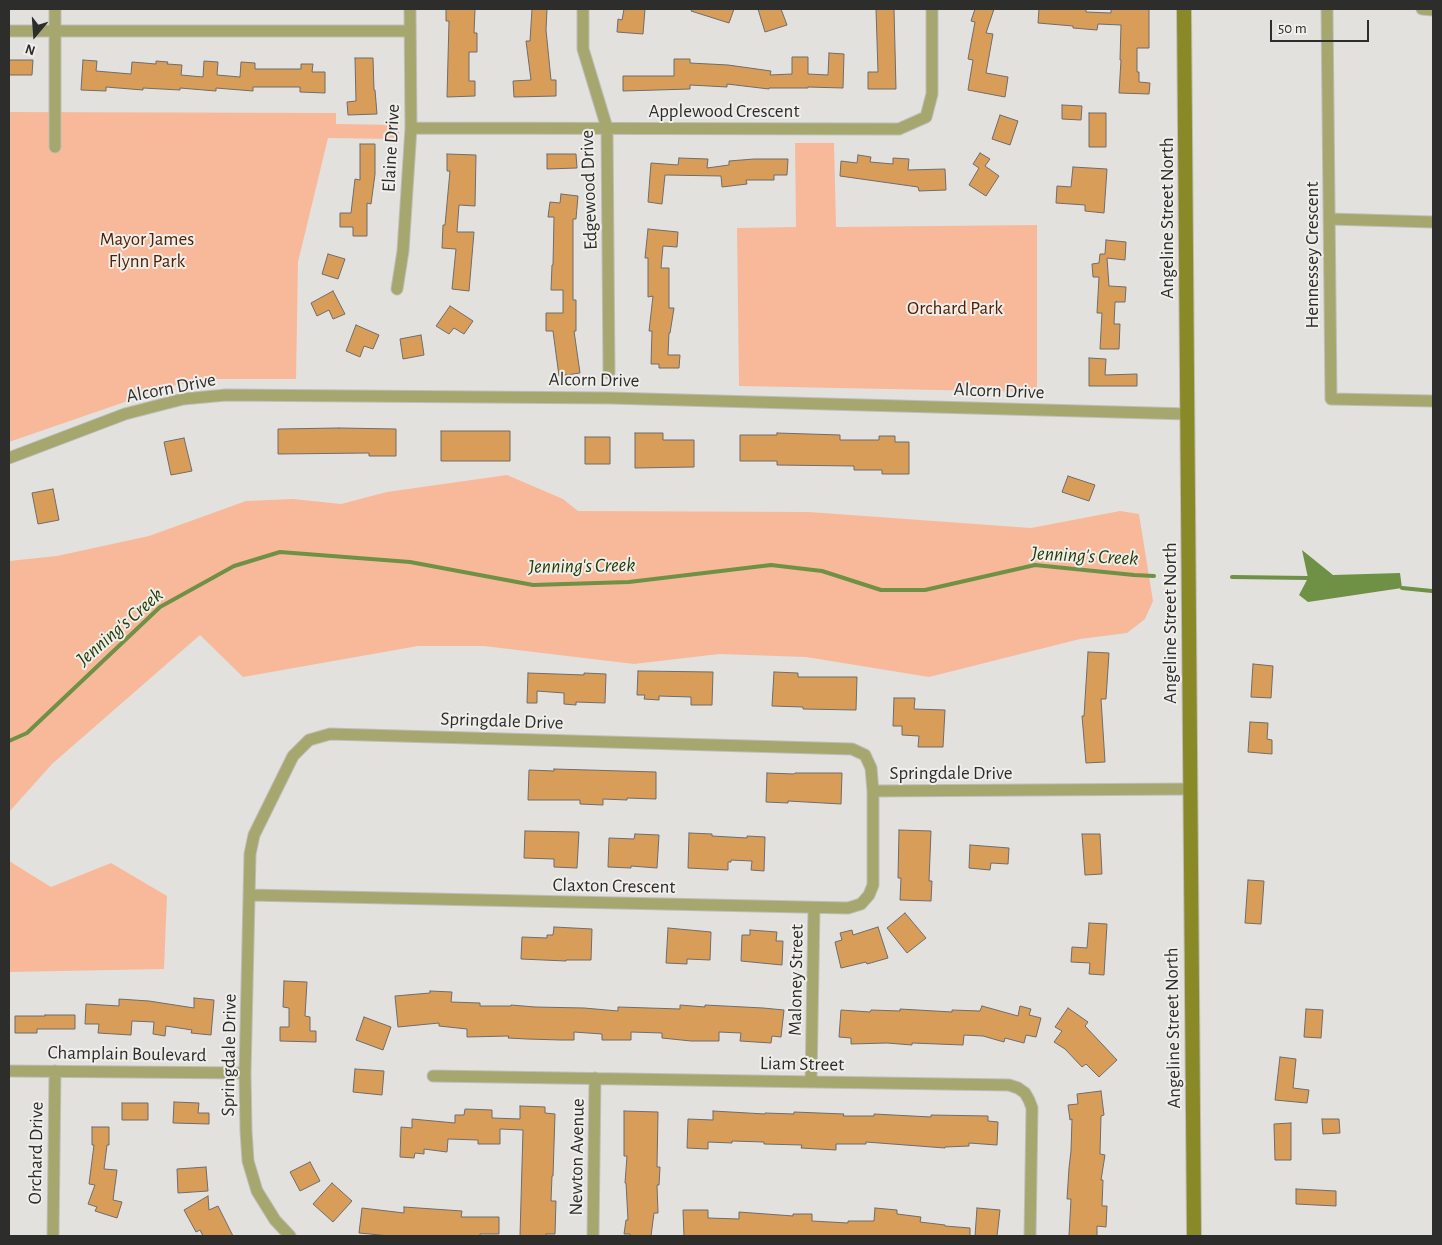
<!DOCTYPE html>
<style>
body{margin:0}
#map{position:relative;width:1442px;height:1245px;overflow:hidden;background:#e2e1dd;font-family:"Alegreya Sans",sans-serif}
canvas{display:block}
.frame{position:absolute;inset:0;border:10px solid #2d2d2b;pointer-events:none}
.north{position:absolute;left:10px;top:10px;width:50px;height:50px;-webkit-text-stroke:4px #efeeeb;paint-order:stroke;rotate:198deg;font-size:14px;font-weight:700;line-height:20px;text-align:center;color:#2d2d2b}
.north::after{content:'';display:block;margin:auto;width:18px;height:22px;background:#2d2d2b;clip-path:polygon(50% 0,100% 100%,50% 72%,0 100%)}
.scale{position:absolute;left:1270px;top:20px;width:99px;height:22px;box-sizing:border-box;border:2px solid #2d2d2b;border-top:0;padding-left:6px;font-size:15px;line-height:18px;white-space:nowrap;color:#2d2d2b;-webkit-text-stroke:4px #efeeeb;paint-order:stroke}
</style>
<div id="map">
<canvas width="1442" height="1245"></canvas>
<div class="frame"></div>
<div class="north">N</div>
<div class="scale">50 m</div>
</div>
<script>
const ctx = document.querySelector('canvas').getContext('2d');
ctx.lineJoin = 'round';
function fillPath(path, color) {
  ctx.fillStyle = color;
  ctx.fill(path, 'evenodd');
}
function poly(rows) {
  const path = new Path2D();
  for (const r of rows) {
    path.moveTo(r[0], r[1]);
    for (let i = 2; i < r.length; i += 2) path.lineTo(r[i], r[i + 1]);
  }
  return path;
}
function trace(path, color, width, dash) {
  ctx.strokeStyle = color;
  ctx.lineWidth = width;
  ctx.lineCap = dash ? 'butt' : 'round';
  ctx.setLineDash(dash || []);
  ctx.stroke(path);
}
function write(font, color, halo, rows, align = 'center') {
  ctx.font = font + ' "Alegreya Sans",sans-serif';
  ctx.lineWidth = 4;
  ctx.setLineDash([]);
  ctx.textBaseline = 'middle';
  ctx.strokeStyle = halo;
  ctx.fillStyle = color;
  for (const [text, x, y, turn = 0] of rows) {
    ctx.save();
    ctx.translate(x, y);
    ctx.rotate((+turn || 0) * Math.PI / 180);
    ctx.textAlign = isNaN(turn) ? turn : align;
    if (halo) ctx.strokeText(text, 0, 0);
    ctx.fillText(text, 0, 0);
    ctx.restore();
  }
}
const green = poly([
 [9,112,336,113,336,124,399,125,399,139,328,138,298,262,296,379,211,379,171,386,9,442],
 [795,143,834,143,836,227,1037,225,1037,392,739,386,737,228,796,227],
 [507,475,563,499,578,511,809,512,1031,528,1120,511,1139,514,1153,601,1145,619,1127,633,1080,639,929,677,806,657,719,654,634,664,484,646,418,646,243,677,200,635,52,764,9,812,9,561,57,556,149,536,246,501,293,499,341,504,387,492],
 [9,861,51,887,111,863,167,896,164,969,9,972]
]);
const water = poly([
 [1302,550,1333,575,1400,573,1402,588,1308,602,1299,595,1308,578]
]);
const stream = poly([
 [1232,577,1308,578],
 [1402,588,1432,591],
 [9,741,27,733,160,607,234,566,280,552,410,562,533,585,629,582,771,565,822,571,881,590,925,590,1035,565,1134,575,1154,576]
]);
const building = poly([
 [446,9,475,9,474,33,477,33,477,52,469,52,469,81,475,81,475,96,447,97,449,21,446,21,446,9],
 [532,9,547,9,546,30,551,80,556,80,556,96,514,97,513,81,531,80,526,41,530,41,532,9],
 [624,9,645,9,643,34,617,32,618,19,622,20,624,9],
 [692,9,734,9,729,23,691,11,692,9],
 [758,9,781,9,787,25,765,32,758,9],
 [876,9,894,9,896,89,868,89,868,72,878,72,876,9],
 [975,9,994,9,986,33,993,34,986,73,1008,77,1005,97,968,90,973,60,968,59,975,22,971,21,975,9],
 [1039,9,1086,9,1086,12,1111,13,1111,9,1149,9,1149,48,1137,48,1137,72,1139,72,1139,82,1150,83,1149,94,1119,93,1121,60,1120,60,1121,25,1098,24,1097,30,1073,28,1073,26,1038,23,1039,9],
 [829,53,844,54,843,88,808,87,808,88,769,88,769,89,727,84,727,87,690,85,690,89,623,91,623,76,674,76,674,59,690,59,690,63,728,65,771,71,770,75,792,74,792,57,808,57,808,74,828,75,829,53],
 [355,58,373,58,374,90,375,90,377,114,348,115,347,102,356,101,355,58],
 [9,60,33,60,32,75,9,75,9,60],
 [83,60,97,61,96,71,131,74,132,62,156,64,156,61,168,62,167,64,182,65,181,75,203,77,204,61,218,62,217,75,240,77,241,62,255,63,255,69,301,69,301,64,313,64,312,72,325,72,325,93,300,92,300,87,253,87,253,91,216,88,216,91,180,88,180,90,143,88,143,90,106,87,106,91,81,90,83,60],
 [1062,105,1082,106,1081,120,1062,119,1062,105],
 [1089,113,1106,113,1106,147,1089,147,1089,113],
 [1000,115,1018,121,1010,145,992,139,1000,115],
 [360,144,375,144,375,174,371,204,367,203,367,236,353,236,353,227,340,227,340,213,351,213,355,179,360,180,360,144],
 [980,153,990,159,985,166,999,176,986,196,969,185,979,168,973,164,980,153],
 [447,154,476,155,475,206,459,205,457,232,474,232,469,291,452,289,456,249,442,248,443,225,445,225,450,171,447,171,447,154],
 [547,154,576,154,577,168,547,169,547,154],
 [858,155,871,157,870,162,893,164,893,158,909,159,908,170,945,169,946,190,919,191,918,187,840,176,841,161,857,163,858,155],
 [679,158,708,159,707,168,729,165,729,161,754,159,788,159,787,175,774,175,774,180,746,180,747,184,722,187,721,176,665,175,662,204,648,202,651,163,678,165,679,158],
 [1073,167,1107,169,1104,213,1085,211,1085,205,1056,203,1057,186,1071,187,1073,167],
 [561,194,578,196,576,219,573,219,573,300,576,300,576,331,574,331,580,373,559,376,553,331,546,331,546,313,563,313,563,290,551,290,552,265,553,265,554,217,548,217,550,202,560,203,561,194],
 [648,229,678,232,677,247,663,246,661,268,669,268,669,308,674,308,670,333,669,333,668,355,680,355,679,368,659,368,659,364,651,364,652,331,649,331,653,296,648,297,648,258,645,258,648,229],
 [1106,240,1126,242,1125,260,1107,258,1109,286,1126,287,1125,302,1115,302,1114,324,1120,324,1119,349,1100,349,1102,313,1097,313,1099,277,1093,277,1092,264,1099,263,1100,254,1105,254,1106,240],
 [328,254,345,259,338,279,322,274,328,254],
 [333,291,345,314,333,319,329,310,317,316,311,303,333,291],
 [450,306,473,321,464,334,454,328,449,334,436,326,450,306],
 [356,325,379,335,373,349,364,346,360,357,346,351,356,325],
 [421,335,424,355,403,359,400,339,421,335],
 [1089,358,1106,359,1105,375,1137,374,1137,386,1089,386,1089,358],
 [339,428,396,429,396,456,369,456,369,453,278,454,278,429,339,428],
 [441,431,510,431,510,461,441,461,441,431],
 [635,433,663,433,663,440,694,440,694,467,635,468,635,433],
 [777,433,840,435,840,440,879,440,879,436,895,436,895,442,909,442,909,474,882,474,882,470,854,470,854,466,777,465,777,461,740,461,740,435,777,435,777,433],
 [585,437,610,437,610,464,585,464,585,437],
 [184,438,192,471,171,475,164,442,184,438],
 [1068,476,1095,485,1089,501,1062,492,1068,476],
 [53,489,59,520,38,524,32,493,53,489],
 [1088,652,1109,653,1106,699,1101,699,1105,762,1086,763,1082,716,1084,716,1088,652],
 [1253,664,1273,666,1271,698,1251,697,1253,664],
 [638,671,713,672,712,705,691,705,691,697,659,696,659,700,644,699,645,695,637,695,638,671],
 [774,672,798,673,798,677,857,677,856,710,803,709,803,707,772,706,774,672],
 [528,673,584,675,584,673,606,674,605,703,576,702,576,705,564,704,564,693,537,691,537,703,527,703,528,673],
 [894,698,915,698,914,709,945,710,943,747,918,747,919,736,902,735,902,726,893,726,894,698],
 [1250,722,1268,723,1267,739,1272,740,1272,754,1248,752,1250,722],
 [554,769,656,772,656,799,627,798,627,800,603,799,603,805,580,804,580,800,528,800,529,770,554,771,554,769],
 [767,773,794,774,795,773,842,773,841,804,788,801,788,803,766,802,767,773],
 [899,830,931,831,929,881,932,881,931,901,900,900,901,878,898,878,899,830],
 [525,831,579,832,577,868,554,867,554,859,524,858,525,831],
 [689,833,712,834,712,836,747,838,747,836,765,837,764,871,751,870,752,861,731,860,731,862,728,862,728,870,688,868,689,833],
 [635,834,659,835,657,868,631,866,631,868,608,867,609,838,634,839,635,834],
 [1082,834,1100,834,1102,874,1085,875,1082,834],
 [970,845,1009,848,1008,864,991,863,990,870,969,868,970,845],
 [1248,880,1264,881,1261,924,1245,923,1248,880],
 [905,913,926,938,907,953,887,928,905,913],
 [1089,923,1107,924,1104,975,1089,974,1090,963,1071,962,1072,947,1087,948,1089,923],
 [554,927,592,929,591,960,566,960,566,961,521,959,522,937,547,938,547,935,553,935,554,927],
 [878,927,888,958,867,964,866,962,841,968,835,942,842,940,840,933,852,930,853,935,878,927],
 [668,928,711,932,710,960,687,959,687,964,666,963,668,928],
 [750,930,777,932,776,941,783,941,782,965,741,961,742,935,750,935,750,930],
 [284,981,307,982,305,1016,310,1017,310,1031,316,1031,316,1042,280,1041,280,1027,289,1027,289,1008,283,1007,284,981],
 [430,991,452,992,451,1002,480,1003,480,1006,511,1006,511,1005,535,1007,584,1008,618,1011,618,1007,680,1009,680,1005,705,1007,705,1005,763,1008,784,1010,781,1037,772,1036,771,1043,740,1041,741,1033,719,1032,719,1041,691,1041,662,1038,662,1033,631,1032,631,1040,602,1040,602,1034,574,1032,574,1040,561,1040,527,1039,508,1038,509,1036,467,1037,467,1029,439,1026,439,1023,398,1027,395,996,430,993,430,991],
 [194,998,214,1000,211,1035,191,1033,192,1030,166,1026,165,1036,153,1034,154,1022,132,1021,131,1035,98,1033,99,1024,85,1024,86,1004,119,1006,119,999,149,1001,194,1008,194,998],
 [982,1006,1018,1016,1020,1006,1031,1009,1029,1015,1041,1018,1036,1037,1026,1035,1024,1043,1005,1038,1004,1042,983,1036,964,1035,963,1045,912,1043,912,1045,887,1043,851,1044,851,1038,839,1037,841,1010,870,1012,871,1010,900,1011,900,1009,952,1012,952,1010,980,1011,982,1006],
 [1068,1008,1088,1022,1085,1026,1117,1060,1099,1077,1086,1064,1082,1067,1065,1049,1054,1042,1062,1031,1055,1027,1068,1008],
 [1306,1009,1323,1010,1321,1038,1304,1037,1306,1009],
 [45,1015,75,1015,75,1029,37,1029,37,1033,15,1033,15,1016,45,1016,45,1015],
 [364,1017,391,1027,383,1050,356,1040,364,1017],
 [1280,1057,1296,1059,1293,1088,1309,1090,1307,1103,1275,1100,1280,1057],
 [355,1069,384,1071,382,1095,353,1092,355,1069],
 [1101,1091,1104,1115,1101,1116,1100,1154,1105,1155,1101,1180,1103,1180,1102,1206,1107,1206,1106,1227,1097,1226,1097,1236,1069,1236,1071,1199,1067,1199,1069,1168,1071,1151,1072,1119,1070,1120,1068,1105,1078,1104,1077,1094,1101,1091],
 [174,1102,199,1103,198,1113,209,1113,209,1124,173,1123,174,1102],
 [122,1103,148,1103,148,1120,122,1120,122,1103],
 [520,1106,545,1107,545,1113,555,1114,553,1176,552,1176,551,1201,556,1201,555,1234,546,1234,546,1236,520,1236,523,1130,500,1129,500,1144,478,1144,478,1140,448,1139,447,1152,424,1149,424,1154,415,1153,414,1158,400,1157,401,1127,412,1128,412,1119,455,1123,455,1115,464,1115,465,1109,492,1110,492,1118,520,1119,520,1106],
 [624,1111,658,1112,657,1167,660,1167,659,1185,657,1185,658,1213,654,1213,651,1236,630,1236,630,1234,624,1234,626,1220,628,1220,626,1183,625,1183,627,1156,624,1156,624,1111],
 [713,1111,765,1114,765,1113,794,1114,794,1112,844,1114,843,1116,874,1116,874,1114,931,1117,931,1115,988,1116,988,1121,998,1122,997,1145,969,1143,969,1146,945,1147,945,1148,866,1142,866,1144,836,1144,836,1150,801,1148,802,1145,764,1144,764,1142,732,1141,732,1143,708,1142,708,1149,687,1148,688,1119,713,1120,713,1111],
 [1322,1119,1339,1119,1340,1133,1323,1134,1322,1119],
 [1291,1123,1291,1160,1275,1160,1274,1124,1291,1123],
 [92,1127,109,1127,109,1145,107,1145,104,1169,117,1170,113,1200,122,1202,117,1218,95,1211,97,1207,88,1204,95,1185,89,1184,94,1145,92,1145,92,1127],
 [310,1162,320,1181,300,1191,290,1172,310,1162],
 [206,1167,208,1191,178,1193,177,1169,206,1167],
 [332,1183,352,1201,333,1222,313,1204,332,1183],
 [1296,1189,1336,1191,1336,1206,1296,1204,1296,1189],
 [208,1196,209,1210,218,1206,233,1236,203,1236,200,1230,196,1232,184,1210,208,1196],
 [404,1207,462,1211,461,1217,499,1217,499,1234,480,1234,480,1236,390,1236,359,1233,362,1208,404,1213,404,1207],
 [875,1208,897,1210,897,1214,921,1217,920,1222,945,1225,945,1226,970,1228,970,1236,684,1236,683,1210,708,1210,708,1218,739,1219,739,1212,793,1216,793,1214,812,1214,812,1221,848,1223,848,1221,874,1221,875,1208],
 [977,1208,1000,1210,997,1236,975,1236,977,1208]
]);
const minor = poly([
 [583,9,583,49,607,128,609,373],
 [1327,9,1331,399,1433,401],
 [1422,9,1433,10],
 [9,31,410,31],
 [411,128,899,129,926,117,932,94,932,9],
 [55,147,55,9],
 [1329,219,1433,222],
 [397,289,403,251,411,128,410,9],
 [9,458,125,414,183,399,226,395,610,398,1188,414],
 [249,895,848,908,861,904,869,895,873,885,873,791],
 [9,1071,245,1073],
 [433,1076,1009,1085,1018,1088,1025,1093,1029,1100,1032,1108,1030,1236],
 [811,1082,814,908],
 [53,1236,55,1071],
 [290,1236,275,1220,257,1191,248,1161,246,1131,245,1073,250,854,254,835,293,756,309,740,330,734,852,749,865,755,871,768,873,791,1190,789],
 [593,1236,595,1078]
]);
const secondary = poly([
 [1184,9,1194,1236]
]);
const streetNames = [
 ["Applewood Crescent",724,111],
 ["Elaine Drive",391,148,-87],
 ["Edgewood Drive",589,190,-92],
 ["Angeline Street North",1167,218,-90],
 ["Hennessey Crescent",1312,255,-90],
 ["Alcorn Drive",594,380,1],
 ["Alcorn Drive",171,388,-11],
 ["Alcorn Drive",999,391,2],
 ["Angeline Street North",1170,623,-90],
 ["Springdale Drive",502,721,2],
 ["Springdale Drive",951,773],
 ["Claxton Crescent",614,886,1],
 ["Maloney Street",796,980,-89],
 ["Angeline Street North",1173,1028,-91],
 ["Champlain Boulevard",127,1054,1],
 ["Springdale Drive",229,1055,-89],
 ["Liam Street",802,1064,1],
 ["Orchard Drive",36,1153,-89],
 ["Newton Avenue",577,1157,-89]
];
const parkNames = [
 ["Mayor James",147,239],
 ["Flynn Park",147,261],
 ["Orchard Park",955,308]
];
const waterNames = [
 ["Jenning's Creek",1085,556,3],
 ["Jenning's Creek",582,566,-1],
 ["Jenning's Creek",120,627,-41]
];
fillPath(green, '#f8b99a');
fillPath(water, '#6f9145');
trace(stream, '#6f9145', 4);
fillPath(building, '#d99d5a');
trace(building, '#6f6c6a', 1);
trace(minor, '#bebdb9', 13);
trace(secondary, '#bebdb9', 16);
trace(minor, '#a6a76e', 11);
trace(secondary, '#8a8928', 14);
write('19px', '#2d2d2b', '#efeeeb', streetNames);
write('19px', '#522002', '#efeeeb', parkNames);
write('italic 20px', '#273d03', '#efeeeb', waterNames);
</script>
